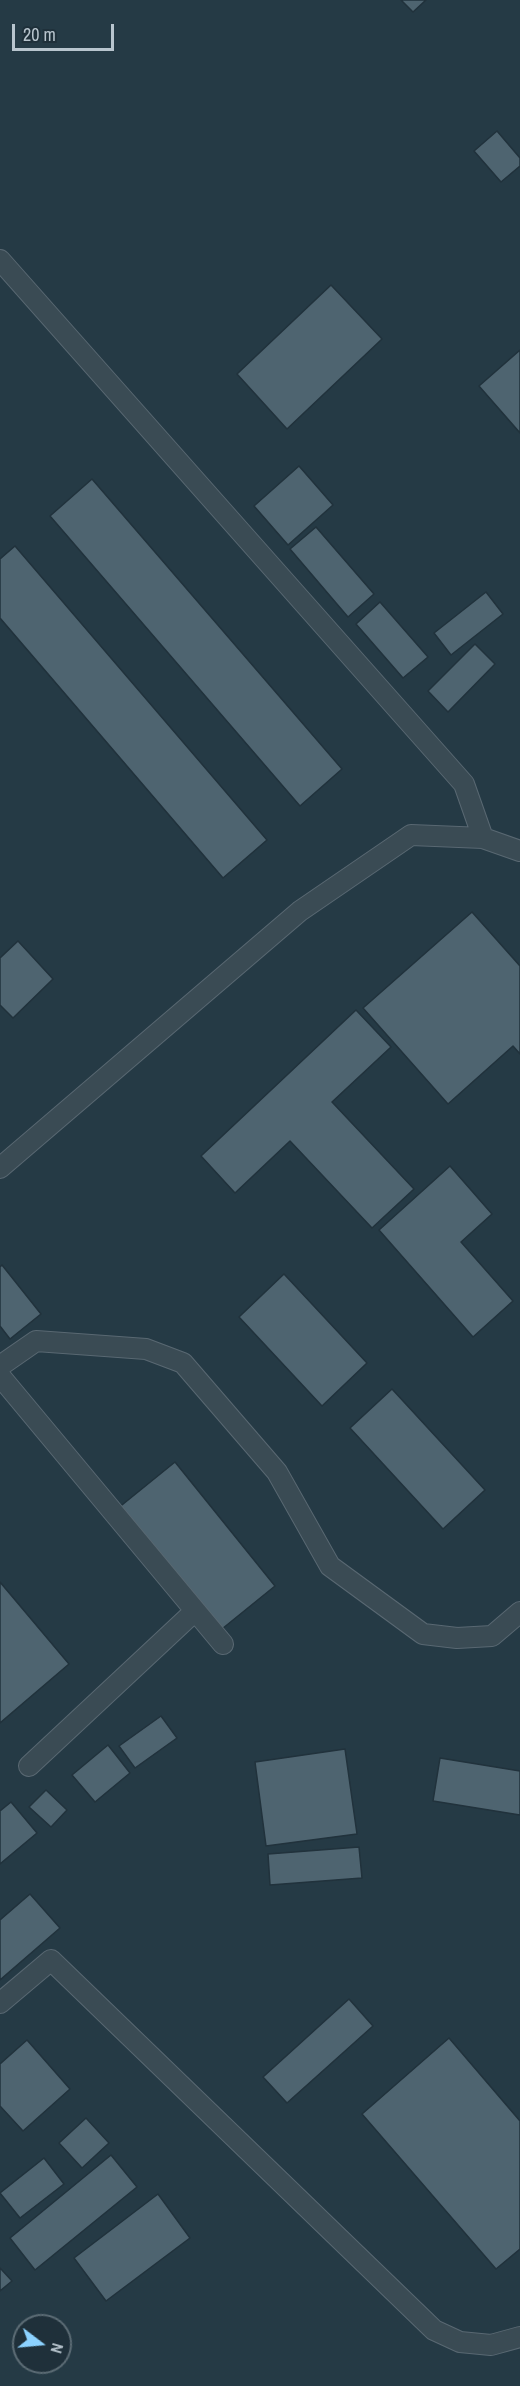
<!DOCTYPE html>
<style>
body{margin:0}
#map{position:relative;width:520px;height:2386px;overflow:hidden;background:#253a45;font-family:"Archivo Narrow",sans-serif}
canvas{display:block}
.north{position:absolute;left:12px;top:2314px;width:60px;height:60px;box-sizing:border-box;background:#1f303a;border:2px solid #5c6c75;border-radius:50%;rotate:106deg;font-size:16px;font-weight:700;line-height:24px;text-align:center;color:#b8c5ce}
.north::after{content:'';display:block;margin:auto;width:21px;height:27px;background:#8cd2ff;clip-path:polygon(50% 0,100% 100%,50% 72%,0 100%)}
.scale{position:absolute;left:12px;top:24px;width:102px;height:27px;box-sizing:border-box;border:3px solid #b8c5ce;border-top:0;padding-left:8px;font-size:18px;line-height:21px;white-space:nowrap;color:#b8c5ce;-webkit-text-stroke:4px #1f303a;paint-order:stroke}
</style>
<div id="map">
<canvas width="520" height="2386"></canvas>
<div class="north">N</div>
<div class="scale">20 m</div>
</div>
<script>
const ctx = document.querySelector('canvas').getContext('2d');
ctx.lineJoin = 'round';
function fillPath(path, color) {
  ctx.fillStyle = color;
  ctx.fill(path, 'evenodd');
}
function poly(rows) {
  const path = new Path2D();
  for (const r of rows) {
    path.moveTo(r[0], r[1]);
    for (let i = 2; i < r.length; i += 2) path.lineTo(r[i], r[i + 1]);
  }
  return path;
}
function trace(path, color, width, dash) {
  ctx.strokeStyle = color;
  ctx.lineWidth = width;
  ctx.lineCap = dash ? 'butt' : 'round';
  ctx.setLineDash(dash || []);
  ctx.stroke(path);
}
const building = poly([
 [401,0,426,0,413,12,401,0],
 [497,131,520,158,520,166,501,182,474,151,497,131],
 [331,285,382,339,287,429,237,374,331,285],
 [520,350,520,433,479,386,520,350],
 [299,466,333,505,288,545,254,506,299,466],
 [92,479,342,769,300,806,50,516,92,479],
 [316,527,374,594,348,617,290,549,316,527],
 [15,546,267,840,223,878,0,618,0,559,15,546],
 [486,592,503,614,451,655,434,633,486,592],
 [380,602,428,657,403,678,356,624,380,602],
 [475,644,495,664,448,712,428,691,475,644],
 [472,912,520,966,520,1054,513,1046,448,1104,363,1008,472,912],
 [18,941,53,979,13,1018,0,1005,0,958,18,941],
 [356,1010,391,1047,332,1102,414,1189,372,1228,290,1141,235,1193,201,1156,356,1010],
 [450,1166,492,1214,461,1242,513,1301,473,1337,379,1230,450,1166],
 [2,1265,41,1314,10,1339,0,1326,0,1267,2,1265],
 [284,1274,367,1363,322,1406,239,1317,284,1274],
 [392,1389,485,1490,443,1529,350,1428,392,1389],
 [175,1462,275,1586,217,1633,117,1509,175,1462],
 [0,1582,69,1664,0,1723,0,1582],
 [161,1716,177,1738,135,1768,119,1746,161,1716],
 [108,1745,130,1773,95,1802,72,1775,108,1745],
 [345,1749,357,1834,266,1846,255,1762,345,1749],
 [440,1758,520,1771,520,1815,433,1801,440,1758],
 [46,1790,67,1810,51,1827,29,1807,46,1790],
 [11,1802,37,1833,0,1864,0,1811,11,1802],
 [359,1847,362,1878,270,1885,268,1854,359,1847],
 [30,1894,60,1928,0,1980,0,1920,30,1894],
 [349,1999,373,2026,287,2103,263,2077,349,1999],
 [449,2038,520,2121,520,2249,496,2269,362,2114,449,2038],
 [27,2040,70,2089,23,2131,0,2106,0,2064,27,2040],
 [86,2118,109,2143,82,2168,59,2143,86,2118],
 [111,2155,137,2187,35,2270,10,2238,111,2155],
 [44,2158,64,2184,20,2218,0,2193,44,2158],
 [158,2194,190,2238,106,2301,74,2258,158,2194],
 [0,2268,12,2281,0,2291,0,2268]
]);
const service = poly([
 [0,260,464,784,483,838],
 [0,1168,300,911,411,835,483,838,520,851],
 [0,1366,36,1341,146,1349,183,1363,277,1472,330,1566,423,1634,457,1638,492,1636,520,1612],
 [0,1376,223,1644],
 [29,1766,195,1611],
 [0,2003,51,1960,434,2330,460,2342,491,2345,520,2337]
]);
fillPath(building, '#4e6470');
trace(building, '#21323c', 1.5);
trace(service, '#596872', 22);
trace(service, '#3a4b54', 20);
</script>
